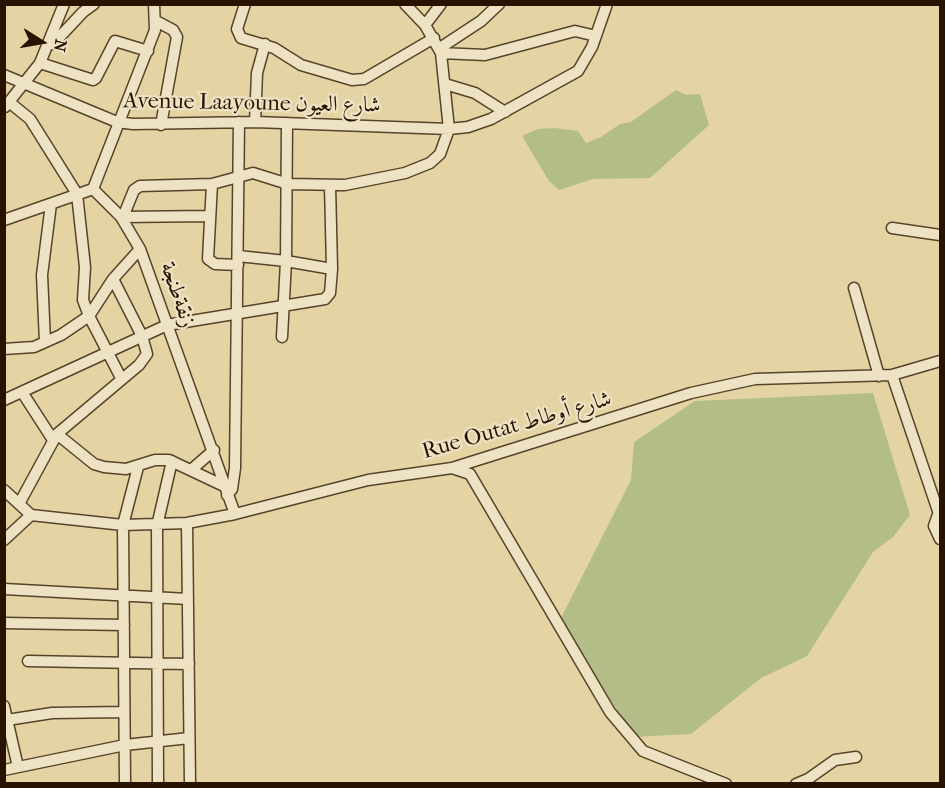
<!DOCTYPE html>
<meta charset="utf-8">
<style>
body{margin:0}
#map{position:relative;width:945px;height:788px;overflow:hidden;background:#e4d4a4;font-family:"IM FELL French Canon",serif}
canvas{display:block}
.frame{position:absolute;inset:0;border:6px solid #281300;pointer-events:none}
.north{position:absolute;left:12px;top:12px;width:60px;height:60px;-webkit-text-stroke:4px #ede3c4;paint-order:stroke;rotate:101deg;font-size:16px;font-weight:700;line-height:24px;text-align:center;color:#281300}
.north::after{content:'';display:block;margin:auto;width:21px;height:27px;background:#281300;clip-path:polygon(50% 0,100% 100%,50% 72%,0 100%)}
</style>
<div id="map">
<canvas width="945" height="788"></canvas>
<div class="frame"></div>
<div class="north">N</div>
</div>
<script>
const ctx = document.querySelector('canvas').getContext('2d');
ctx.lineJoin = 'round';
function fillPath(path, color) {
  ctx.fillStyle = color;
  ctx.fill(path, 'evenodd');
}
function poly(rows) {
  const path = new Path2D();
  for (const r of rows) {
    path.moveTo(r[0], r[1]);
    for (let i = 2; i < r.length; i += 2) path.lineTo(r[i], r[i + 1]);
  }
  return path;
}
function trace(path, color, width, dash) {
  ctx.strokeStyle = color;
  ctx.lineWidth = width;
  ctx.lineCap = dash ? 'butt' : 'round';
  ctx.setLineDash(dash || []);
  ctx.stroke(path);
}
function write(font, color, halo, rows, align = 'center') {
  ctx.font = font + ' "IM FELL French Canon",Amiri,serif';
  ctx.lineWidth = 4.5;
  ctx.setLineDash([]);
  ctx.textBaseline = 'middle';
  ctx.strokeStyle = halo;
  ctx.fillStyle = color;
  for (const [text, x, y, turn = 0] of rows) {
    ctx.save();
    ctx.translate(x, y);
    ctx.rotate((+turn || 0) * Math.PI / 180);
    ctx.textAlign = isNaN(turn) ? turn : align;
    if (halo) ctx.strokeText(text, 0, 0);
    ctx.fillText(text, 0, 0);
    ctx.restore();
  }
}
const green = poly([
 [676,90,686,95,700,94,709,125,650,178,593,179,559,190,549,181,522,136,538,129,555,128,578,131,586,143,601,137,620,124,631,122],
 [873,393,910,515,893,537,873,552,807,656,761,678,691,734,634,737,560,620,631,480,634,442,695,401]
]);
const minor = poly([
 [245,4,237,29,241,38,274,48,301,65,352,80,364,79,434,38],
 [156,21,173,30,177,37,161,125],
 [425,25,441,4],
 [53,44,83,12,94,4],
 [440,48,481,21,499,4],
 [441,53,485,55,575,31,596,36],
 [40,63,93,80,96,78,115,41,148,51],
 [4,75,117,122,133,124,255,122,449,129,468,127,491,119,578,71,592,47,607,4],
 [445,84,475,93,505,112],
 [9,102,30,119,77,194,85,267,83,300,89,316,121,378],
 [5,107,40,63,64,4],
 [255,122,257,73,265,44],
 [212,184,208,259,215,264,238,265],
 [93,189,155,30,154,4],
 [121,217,210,216],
 [123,217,134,190,140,186,212,184,253,173,288,184,345,185,405,173,430,163,440,154,449,129,441,53,425,25,405,4],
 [4,220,93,189,121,217,140,249,235,514],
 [892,228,940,235],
 [238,256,286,261,287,123],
 [854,288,879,376],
 [282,337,286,261,332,269],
 [45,342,42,275,51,204],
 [4,349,34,347,61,335,89,316,113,279,140,249],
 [892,375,938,511],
 [22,392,53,440],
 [4,400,167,325,325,299,330,293,332,269,330,185],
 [57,434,94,464,104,467,126,469,155,460,169,460,224,486],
 [452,468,470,474,610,712,643,751,726,784],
 [191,470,214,450],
 [4,490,31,515],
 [227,495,232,489,235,468,239,122],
 [19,504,57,434,139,365,147,354,142,336,113,279],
 [940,509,934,526,940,539],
 [187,523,190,784],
 [4,540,31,515,123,525,187,523,235,514,368,480,452,468,691,393,755,379,892,375,940,361],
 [4,589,188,599],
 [4,623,124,625],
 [28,661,189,664],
 [4,706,18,767],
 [7,720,52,713,124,712],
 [4,770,125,745,189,738],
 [125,784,123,525,138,467],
 [158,784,157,526,172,461],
 [796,784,808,779,835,760,856,757]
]);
const streetNames = [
 ["Avenue Laayoune شارع العيون",252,104,1],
 ["زنقةطنجة",177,295,71],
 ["Rue Outat شارع أوطاط",517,426,-16]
];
fillPath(green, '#b2bd87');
trace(minor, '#574329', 13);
trace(minor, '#ede3c4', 10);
write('22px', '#281300', '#ede3c4', streetNames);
</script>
